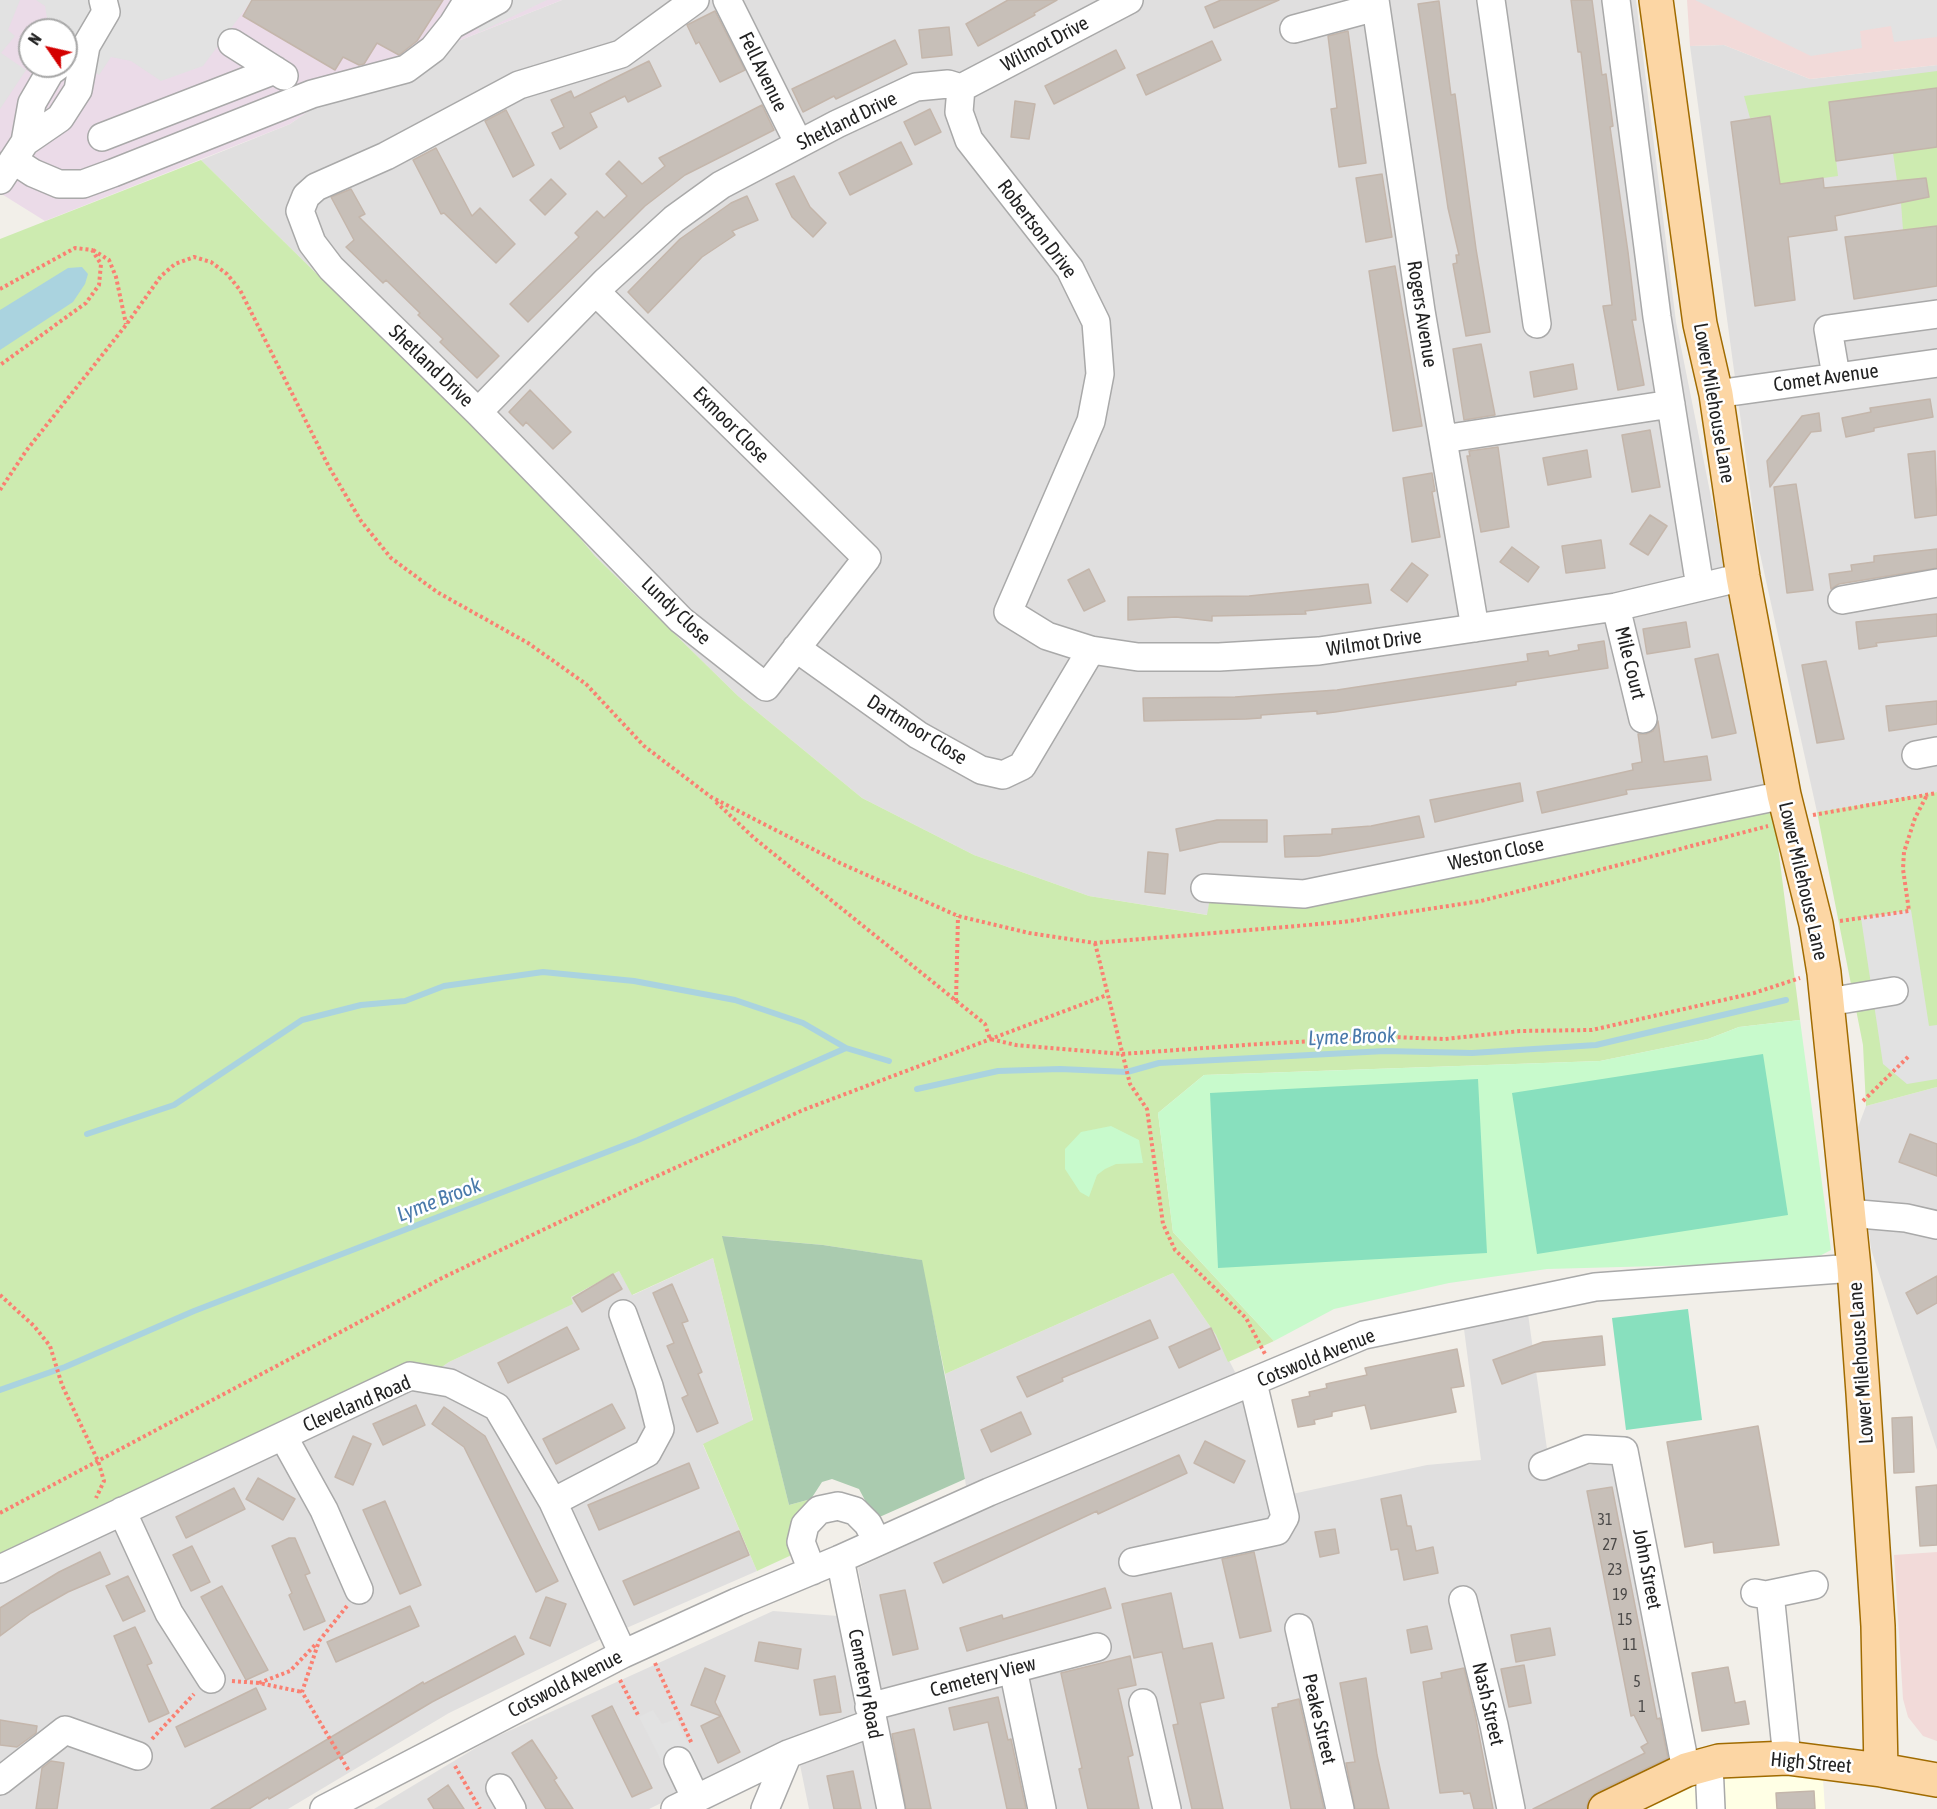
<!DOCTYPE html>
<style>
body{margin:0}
#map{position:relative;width:1937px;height:1809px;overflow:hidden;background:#f2efe9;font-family:"Asap Condensed",sans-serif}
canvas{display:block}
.north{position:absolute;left:18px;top:18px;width:60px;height:60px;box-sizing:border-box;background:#fff;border:2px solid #a7a7a7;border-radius:50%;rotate:304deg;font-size:16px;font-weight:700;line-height:24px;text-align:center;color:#222}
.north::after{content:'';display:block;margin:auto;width:21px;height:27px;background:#d40000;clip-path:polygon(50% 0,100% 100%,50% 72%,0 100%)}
</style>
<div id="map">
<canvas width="1937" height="1809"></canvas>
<div class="north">N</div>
</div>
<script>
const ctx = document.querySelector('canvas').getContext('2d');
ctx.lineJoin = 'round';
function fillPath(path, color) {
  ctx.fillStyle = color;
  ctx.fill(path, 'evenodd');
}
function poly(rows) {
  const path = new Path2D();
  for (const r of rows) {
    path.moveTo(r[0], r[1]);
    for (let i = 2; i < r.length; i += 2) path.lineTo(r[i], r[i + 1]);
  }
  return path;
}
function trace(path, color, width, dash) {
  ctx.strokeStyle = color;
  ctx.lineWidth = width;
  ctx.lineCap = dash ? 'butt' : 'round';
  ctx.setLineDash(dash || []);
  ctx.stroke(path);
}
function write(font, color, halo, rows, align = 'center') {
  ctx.font = font + ' "Asap Condensed",sans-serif';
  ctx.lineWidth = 5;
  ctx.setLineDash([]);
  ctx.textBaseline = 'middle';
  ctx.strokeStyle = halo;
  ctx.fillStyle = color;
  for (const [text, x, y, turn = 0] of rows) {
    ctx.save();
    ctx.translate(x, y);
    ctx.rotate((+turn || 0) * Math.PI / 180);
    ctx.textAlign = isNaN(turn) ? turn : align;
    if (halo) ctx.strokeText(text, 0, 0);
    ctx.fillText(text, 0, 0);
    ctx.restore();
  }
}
const residential = poly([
 [562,0,1636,0,1676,322,1773,807,1210,898,1208,915,1089,896,974,855,862,798,738,696,595,556,517,463,449,404,201,160,290,124,344,86],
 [1724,45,1810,79,1937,65,1937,792,1817,812,1757,540,1690,46],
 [1937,1087,1937,1450,1871,1249,1857,1130,1866,1106],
 [713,1258,753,1421,703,1445,757,1571,599,1640,449,1713,288,1809,0,1809,0,1582,406,1392,449,1362,572,1304,571,1297,619,1271,633,1295],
 [1173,1273,1216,1335,1252,1405,1269,1499,1427,1465,1481,1460,1464,1329,1528,1314,1547,1449,1537,1455,1540,1475,1619,1459,1672,1765,1586,1809,809,1809,800,1765,889,1731,858,1568,970,1516,965,1479,945,1374],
 [773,1611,838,1616,863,1710,768,1751,649,1809,374,1809,489,1740]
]);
const commercial = poly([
 [1687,0,1937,0,1937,65,1810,79,1724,45,1690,46],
 [1937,1552,1937,1741,1923,1736,1908,1717,1903,1699,1894,1555]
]);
const industrial = poly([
 [0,0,562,0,344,86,290,124,45,221,0,193],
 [30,30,66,30,66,66,30,66]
]);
const education = poly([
 [1766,1771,1823,1779,1825,1809,1638,1809,1703,1782]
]);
const grass = poly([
 [1937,71,1937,88,1829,102,1838,176,1780,184,1770,116,1750,118,1744,96],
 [1937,147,1937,226,1903,230,1901,203,1929,197,1897,181,1893,153],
 [201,160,449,404,517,463,595,556,738,696,862,798,974,855,1089,896,1207,915,1210,898,1773,807,1800,1020,1739,1027,1708,1039,1600,1061,1204,1075,1158,1113,1173,1232,1274,1341,1228,1362,1216,1335,1173,1273,945,1374,921,1260,823,1245,723,1236,789,1505,811,1499,812,1502,796,1553,757,1571,703,1444,753,1420,713,1258,632,1295,619,1271,571,1297,573,1304,449,1362,406,1392,0,1582,0,239],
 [1937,792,1937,1087,1866,1106,1863,1045,1817,812]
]);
const cemetery = poly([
 [722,1236,823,1245,922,1260,965,1479,875,1519,859,1489,832,1479,822,1482,811,1499,789,1505]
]);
const park = poly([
 [1800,1020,1831,1250,1808,1262,1547,1269,1449,1283,1334,1309,1274,1341,1173,1232,1158,1113,1204,1075,1600,1061,1708,1039,1739,1027],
 [1111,1126,1139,1140,1143,1163,1116,1164,1105,1169,1097,1175,1089,1197,1080,1192,1065,1169,1065,1149,1081,1132]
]);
const pitch = poly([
 [1763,1054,1788,1215,1537,1254,1512,1093],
 [1478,1079,1487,1253,1218,1268,1210,1093],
 [1688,1309,1702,1420,1626,1430,1612,1318]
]);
const parking = poly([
 [0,0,20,0,8,30,15,36,1,53,26,70,0,109],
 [36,0,252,0,203,66,161,81,131,61,111,57,99,75,66,53,66,30,49,30,45,6],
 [456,0,547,0,480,32,476,23],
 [1695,0,1937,0,1937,37,1894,42,1891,26,1860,31,1862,48,1811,56],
 [1911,910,1929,1026,1937,1025,1937,1079,1907,1084,1883,1064,1861,918],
 [653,1710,662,1724,676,1719,696,1760,668,1774,639,1717]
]);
const water = poly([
 [82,267,88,274,85,284,73,302,0,350,0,310,68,268]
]);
const stream = poly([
 [917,1089,998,1071,1060,1069,1127,1072,1159,1063,1385,1051,1472,1053,1596,1045,1786,1000],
 [87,1134,174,1105,302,1020,361,1005,405,1001,444,986,543,972,634,981,735,1000,803,1023,846,1048],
 [0,1390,65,1367,194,1311,638,1140,846,1048,889,1061]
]);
const building = poly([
 [252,0,443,0,417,41,399,55,377,43,364,64,359,65,343,57,335,70,243,16,252,0],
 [1008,0,1057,0,1034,13,1035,15,978,46,966,24,1008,0],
 [1221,0,1279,0,1214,28,1205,7,1221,0],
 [1571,0,1592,0,1602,75,1606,74,1613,126,1610,127,1628,252,1636,320,1632,320,1644,385,1618,390,1603,306,1612,305,1581,52,1578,52,1571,0],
 [1439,1,1451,95,1455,94,1476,249,1490,332,1466,336,1453,264,1457,263,1456,255,1459,255,1448,208,1418,4,1439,1],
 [715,11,745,70,720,82,699,42,696,44,687,25,715,11],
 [949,27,952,55,922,58,919,30,949,27],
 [1348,31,1366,163,1339,167,1331,109,1337,108,1328,36,1348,31],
 [895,40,907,64,836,99,834,96,803,112,792,89,895,40],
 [1212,41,1221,60,1146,95,1137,75,1212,41],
 [1116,50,1125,68,1054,104,1045,86,1116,50],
 [649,61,661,86,628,102,625,96,590,113,597,127,560,149,552,133,564,127,551,100,571,91,574,98,649,61],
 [1937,88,1937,147,1836,161,1829,102,1937,88],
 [1015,101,1035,104,1029,139,1011,137,1015,101],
 [762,105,774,130,685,175,645,206,528,322,510,304,579,237,575,233,597,211,604,218,627,196,606,174,619,161,642,184,665,166,659,158,762,105],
 [930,109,941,132,915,145,904,122,930,109],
 [506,110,534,165,513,177,485,121,506,110],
 [1770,116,1780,184,1823,178,1824,188,1926,178,1929,197,1835,216,1837,230,1788,237,1795,300,1755,306,1731,122,1770,116],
 [901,142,912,164,850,195,839,173,901,142],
 [436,148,472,216,480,208,515,244,496,263,444,213,441,214,413,160,436,148],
 [1382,174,1392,237,1366,242,1356,178,1382,174],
 [794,176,810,207,826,223,813,237,792,217,776,184,794,176],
 [551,179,566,194,545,215,530,200,551,179],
 [351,189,365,214,359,217,499,356,477,378,440,342,443,339,418,315,420,313,386,280,383,283,346,247,354,240,331,197,351,189],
 [747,196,758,220,732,231,735,235,702,257,648,313,628,292,680,239,731,203,747,196],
 [1937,226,1937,286,1854,299,1845,237,1937,226],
 [1395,266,1422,426,1393,431,1369,271,1395,266],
 [1481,344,1495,415,1464,420,1453,349,1481,344],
 [1573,364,1577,389,1534,397,1530,372,1573,364],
 [530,390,571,432,553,449,526,422,523,426,509,412,530,390],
 [1930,399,1933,417,1874,428,1874,431,1846,437,1842,418,1871,412,1870,408,1930,399],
 [1819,413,1821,431,1811,432,1770,487,1767,461,1802,416,1819,413],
 [1650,430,1660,487,1632,492,1622,435,1650,430],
 [1498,447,1509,527,1481,532,1467,456,1470,456,1469,451,1498,447],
 [1587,450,1591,477,1548,485,1543,458,1587,450],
 [1935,451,1937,515,1915,518,1908,454,1935,451],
 [1432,473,1435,491,1432,492,1440,537,1412,542,1403,478,1432,473],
 [1796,484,1813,590,1787,593,1774,487,1796,484],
 [1650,515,1667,526,1648,555,1630,544,1650,515],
 [1601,540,1605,568,1566,573,1562,546,1601,540],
 [1512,547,1539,567,1528,582,1500,562,1512,547],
 [1937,549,1937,568,1839,584,1831,589,1829,574,1852,571,1851,565,1874,562,1874,556,1937,549],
 [1412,563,1428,575,1407,602,1391,590,1412,563],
 [1089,569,1105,601,1084,611,1068,580,1089,569],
 [1368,584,1371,603,1305,611,1306,614,1212,616,1212,621,1176,617,1128,620,1128,597,1249,596,1368,584],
 [1937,614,1937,636,1876,643,1877,646,1859,649,1856,622,1937,614],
 [1686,622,1690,647,1647,654,1643,629,1686,622],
 [1604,641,1608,668,1516,682,1516,685,1335,712,1317,714,1317,711,1261,715,1261,718,1246,719,1144,721,1143,698,1235,697,1337,690,1528,661,1527,654,1548,651,1549,656,1579,650,1578,645,1604,641],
 [1718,654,1736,733,1712,738,1695,659,1718,654],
 [1826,661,1844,739,1817,743,1802,665,1826,661],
 [1937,701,1937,724,1889,731,1886,706,1937,701],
 [1658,721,1664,762,1707,756,1711,780,1626,790,1627,794,1542,813,1537,792,1633,770,1632,764,1642,762,1638,734,1646,734,1653,731,1658,721],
 [1520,783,1523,801,1435,822,1430,800,1520,783],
 [1419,816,1424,837,1319,856,1285,857,1284,836,1332,834,1332,829,1371,826,1419,816],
 [1217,820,1267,820,1267,842,1220,842,1180,851,1176,829,1217,820],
 [1148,852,1168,854,1165,894,1145,892,1148,852],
 [1910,1134,1937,1144,1937,1176,1899,1162,1910,1134],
 [613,1274,622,1289,582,1312,573,1298,613,1274],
 [1937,1276,1937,1303,1917,1314,1906,1293,1937,1276],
 [672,1284,688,1321,682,1323,702,1372,698,1374,718,1423,697,1432,682,1398,688,1395,667,1346,674,1343,653,1293,672,1284],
 [1150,1320,1158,1338,1062,1378,1063,1381,1027,1397,1017,1377,1150,1320],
 [567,1327,579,1349,508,1383,498,1363,567,1327],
 [1211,1328,1220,1349,1179,1368,1169,1347,1211,1328],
 [1602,1336,1605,1365,1535,1372,1502,1384,1493,1360,1543,1342,1602,1336],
 [1457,1349,1464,1386,1451,1388,1456,1412,1371,1429,1365,1405,1332,1412,1332,1416,1314,1420,1315,1424,1298,1427,1292,1400,1310,1396,1309,1392,1327,1388,1326,1384,1367,1375,1365,1368,1457,1349],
 [612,1404,625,1428,556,1464,543,1439,612,1404],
 [416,1405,425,1425,383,1445,373,1424,416,1405],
 [444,1407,485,1436,558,1581,536,1592,464,1447,432,1424,444,1407],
 [1021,1412,1031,1434,991,1452,981,1430,1021,1412],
 [1912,1417,1914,1472,1894,1473,1892,1418,1912,1417],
 [1758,1426,1779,1545,1714,1553,1713,1542,1685,1547,1667,1442,1758,1426],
 [353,1436,371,1444,353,1485,335,1477,353,1436],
 [1205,1441,1245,1461,1234,1483,1194,1463,1205,1441],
 [1179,1455,1187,1473,1098,1514,1097,1511,943,1583,934,1563,1179,1455],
 [689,1463,699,1488,599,1530,588,1505,689,1463],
 [258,1478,295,1499,283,1520,246,1499,258,1478],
 [1937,1485,1937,1545,1920,1546,1916,1487,1937,1485],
 [1612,1487,1657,1719,1660,1718,1668,1758,1597,1792,1589,1799,1586,1809,1533,1809,1645,1753,1641,1747,1648,1743,1634,1715,1631,1716,1587,1491,1612,1487],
 [234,1488,245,1509,186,1538,176,1517,234,1488],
 [1401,1495,1407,1526,1411,1526,1416,1551,1433,1547,1438,1573,1404,1580,1398,1549,1391,1550,1381,1499,1401,1495],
 [385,1501,421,1585,400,1594,363,1510,385,1501],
 [1335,1529,1339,1553,1320,1557,1315,1532,1335,1529],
 [739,1531,749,1555,634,1605,623,1581,739,1531],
 [289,1538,295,1538,310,1573,305,1575,325,1621,304,1630,289,1595,292,1593,272,1546,289,1538],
 [192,1546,210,1582,191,1591,173,1555,192,1546],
 [100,1552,110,1574,68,1592,31,1613,0,1636,0,1608,59,1572,100,1552],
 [1254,1552,1271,1631,1240,1638,1222,1559,1254,1552],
 [128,1576,145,1611,123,1621,106,1586,128,1576],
 [222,1586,268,1670,246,1680,201,1597,222,1586],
 [1105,1588,1111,1608,967,1651,960,1628,1002,1615,1003,1619,1105,1588],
 [905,1590,918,1649,893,1655,880,1595,905,1590],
 [1171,1593,1183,1649,1212,1643,1224,1698,1200,1703,1223,1809,1192,1809,1173,1725,1178,1724,1162,1652,1134,1658,1122,1604,1171,1593],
 [546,1597,566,1604,550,1646,530,1638,546,1597],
 [410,1606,419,1626,336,1662,327,1642,410,1606],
 [1427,1626,1432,1649,1411,1653,1407,1630,1427,1626],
 [135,1627,152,1663,147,1665,169,1713,149,1722,114,1636,135,1627],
 [1550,1628,1555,1655,1516,1662,1511,1635,1550,1628],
 [515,1636,524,1654,432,1702,269,1799,268,1797,249,1809,211,1809,423,1682,424,1684,515,1636],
 [759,1642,801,1649,798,1669,755,1661,759,1642],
 [1130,1656,1136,1685,1118,1689,1133,1755,1128,1757,1139,1809,1088,1809,1079,1769,1082,1768,1061,1673,1130,1656],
 [1524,1665,1531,1703,1509,1707,1501,1669,1524,1665],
 [1728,1667,1735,1703,1745,1701,1749,1724,1702,1731,1692,1673,1728,1667],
 [705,1668,725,1676,715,1702,740,1752,718,1763,701,1726,721,1716,691,1705,705,1668],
 [1464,1668,1475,1714,1493,1809,1474,1809,1470,1793,1464,1794,1463,1791,1440,1793,1423,1682,1442,1678,1441,1673,1464,1668],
 [835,1676,841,1712,820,1715,814,1680,835,1676],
 [1366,1678,1377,1755,1389,1809,1355,1809,1346,1763,1355,1762,1340,1683,1366,1678],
 [256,1688,266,1709,185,1747,176,1727,256,1688],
 [998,1697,1008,1740,1011,1739,1026,1809,1007,1809,988,1722,954,1730,949,1708,998,1697],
 [1299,1699,1324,1809,1291,1809,1272,1708,1278,1707,1278,1704,1299,1699],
 [612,1706,652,1788,632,1797,592,1716,612,1706],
 [0,1720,37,1726,36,1733,17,1747,0,1745,0,1720],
 [914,1729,917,1743,931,1809,906,1809,892,1734,914,1729],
 [532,1740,557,1778,554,1780,573,1809,546,1809,512,1753,532,1740],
 [51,1761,64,1763,57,1809,36,1809,42,1768,51,1761],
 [853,1771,861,1809,834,1809,827,1776,853,1771],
 [448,1785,464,1809,434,1809,428,1799,448,1785],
 [1814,1791,1815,1809,1777,1809,1776,1793,1814,1791]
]);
const path = poly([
 [93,250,109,260,116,277,126,324],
 [0,289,75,248,92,250,101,264,99,285,86,303,0,365],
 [0,490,26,451,126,325,161,276,175,264,194,257,211,262,227,274,240,290,329,467,361,521,391,558,437,592,528,643,586,684,644,746,711,797,840,863,958,916,1029,933,1095,943,1343,922,1481,901,1768,826],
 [716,802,754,838,985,1024,990,1039,1016,1045,1122,1054,1259,1044,1391,1037,1445,1039,1520,1031,1592,1030,1754,993,1800,978],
 [1813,815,1937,793],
 [1840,921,1909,911,1903,869,1904,852,1915,818,1927,795],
 [1095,943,1130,1084,1147,1109,1163,1224,1175,1250,1246,1318,1265,1354],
 [956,1001,958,916],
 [1863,1101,1910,1055],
 [0,1295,34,1326,50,1346,62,1385,98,1461,104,1481,96,1498],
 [0,1513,444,1277,633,1187,803,1110,1107,995],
 [347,1606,319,1641,302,1692,349,1771],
 [655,1663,692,1744],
 [620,1680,639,1717],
 [232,1681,259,1683,302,1692],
 [259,1683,290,1671,316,1644],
 [152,1739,194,1694],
 [455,1766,480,1809]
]);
const minor = poly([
 [727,0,799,144],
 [1375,0,1421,311,1475,628],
 [1491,0,1537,324],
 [1616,0,1657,317,1700,587],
 [454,24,498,0],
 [1294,29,1376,7],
 [232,43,284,76],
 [86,46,106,12,103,0],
 [961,88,959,112,969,140,1070,269,1096,322,1100,374,1091,421,1008,612,1047,636,1091,650,1138,657,1219,657,1319,651,1616,607,1743,577],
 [961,88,1129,0],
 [102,137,275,70],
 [25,142,32,103,50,72,58,66],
 [13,160,33,173,59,184,83,184,113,173,312,94,406,69,433,49,453,24,468,0],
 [0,180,25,142,60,118,78,90,86,46,66,60],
 [596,292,867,558,766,687,681,620,478,412,331,268,312,243,300,211,306,196,316,187,386,156,519,85,621,54,695,0],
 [1836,376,1828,329,1937,314],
 [1716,394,1937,363],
 [478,412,606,281,674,219,721,185,837,124,916,87,948,84,961,88],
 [1443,439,1671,404],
 [1842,600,1937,583],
 [1616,607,1643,719],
 [796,648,918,735,981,770,1003,775,1022,766,1091,650],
 [1916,755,1937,751],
 [1205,888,1304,894,1784,795],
 [1828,1002,1894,991],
 [1848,1213,1906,1218,1937,1225],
 [283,1436,324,1510,359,1590],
 [1543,1466,1587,1449,1624,1451,1686,1770],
 [553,1502,647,1453,660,1429,649,1386,623,1314],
 [122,1511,169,1613,211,1679],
 [840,1559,891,1809],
 [1133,1562,1277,1531,1285,1517,1253,1383],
 [0,1569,410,1376,450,1383,497,1407,553,1502,623,1654],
 [812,1571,801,1542,805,1525,819,1510,838,1506,855,1511,868,1524,877,1542],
 [1755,1593,1766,1595,1771,1603,1787,1758],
 [1766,1595,1814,1585],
 [1463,1600,1494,1725,1511,1809],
 [1299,1628,1340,1809],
 [1013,1669,1042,1809],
 [1143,1703,1167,1809],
 [869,1707,1097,1647],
 [678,1761,696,1799],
 [1709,1764,1711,1809],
 [0,1781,65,1730,138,1756],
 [500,1788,512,1809],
 [324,1809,623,1654,737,1602,840,1559,989,1492,1364,1335,1595,1287,1854,1268],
 [675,1809,788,1754,872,1723],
 [765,1809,788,1754]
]);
const major = poly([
 [1656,0,1700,324,1716,394,1743,577,1784,795,1816,924,1824,973,1854,1268,1863,1393,1878,1626,1881,1770],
 [1605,1809,1686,1770,1719,1761,1787,1758,1881,1770,1937,1780]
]);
const numberNames = [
 ["31",1605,1520],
 ["27",1610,1545],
 ["23",1615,1570],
 ["19",1620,1595],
 ["15",1625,1620],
 ["11",1630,1645],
 ["5",1637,1682],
 ["1",1642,1707]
];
const streetNames = [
 ["Wilmot Drive",1045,44,-28],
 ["Fell Avenue",763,72,64],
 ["Shetland Drive",847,121,-26],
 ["Robertson Drive",1037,229,53],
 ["Rogers Avenue",1422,314,81],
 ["Shetland Drive",431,366,44],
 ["Comet Avenue",1826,378,-8],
 ["Lower Milehouse Lane",1714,403,80],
 ["Exmoor Close",731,425,45],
 ["Lundy Close",676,611,44],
 ["Wilmot Drive",1374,643,-8],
 ["Mile Court",1630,663,76],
 ["Dartmoor Close",917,730,32],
 ["Weston Close",1496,854,-12],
 ["Lower Milehouse Lane",1803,881,77],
 ["Cotswold Avenue",1316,1358,-22],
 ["Lower Milehouse Lane",1861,1363,-94],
 ["Cleveland Road",357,1404,-23],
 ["John Street",1647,1569,79],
 ["Cemetery View",983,1677,-15],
 ["Cotswold Avenue",565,1684,-27],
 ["Cemetery Road",865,1684,79],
 ["Nash Street",1488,1704,77],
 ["Peake Street",1319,1719,77],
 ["High Street",1811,1763,5]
];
const waterNames = [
 ["Lyme Brook",1352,1037,-2],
 ["Lyme Brook",439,1200,-21]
];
fillPath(residential, '#e0dfdf');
fillPath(commercial, '#f2dad9');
fillPath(industrial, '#ebdbe8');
fillPath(education, '#ffffe5');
fillPath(grass, '#cdebb0');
fillPath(cemetery, '#aacbaf');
fillPath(park, '#c8facc');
fillPath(pitch, '#88e0be');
fillPath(parking, '#e2e2e2');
fillPath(water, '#aad3df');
trace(stream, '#aad3df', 6);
fillPath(building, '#c7bfb8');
trace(building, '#c4b6ab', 1.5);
trace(minor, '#a9a9a9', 30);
trace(major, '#a06b00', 36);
trace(path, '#fa8072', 4, [3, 3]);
trace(minor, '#fff', 27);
trace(major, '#fcd6a4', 33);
write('16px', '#4b4948', null, numberNames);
write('20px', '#222', '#fff', streetNames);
write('italic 21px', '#4a7aab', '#fff', waterNames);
</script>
